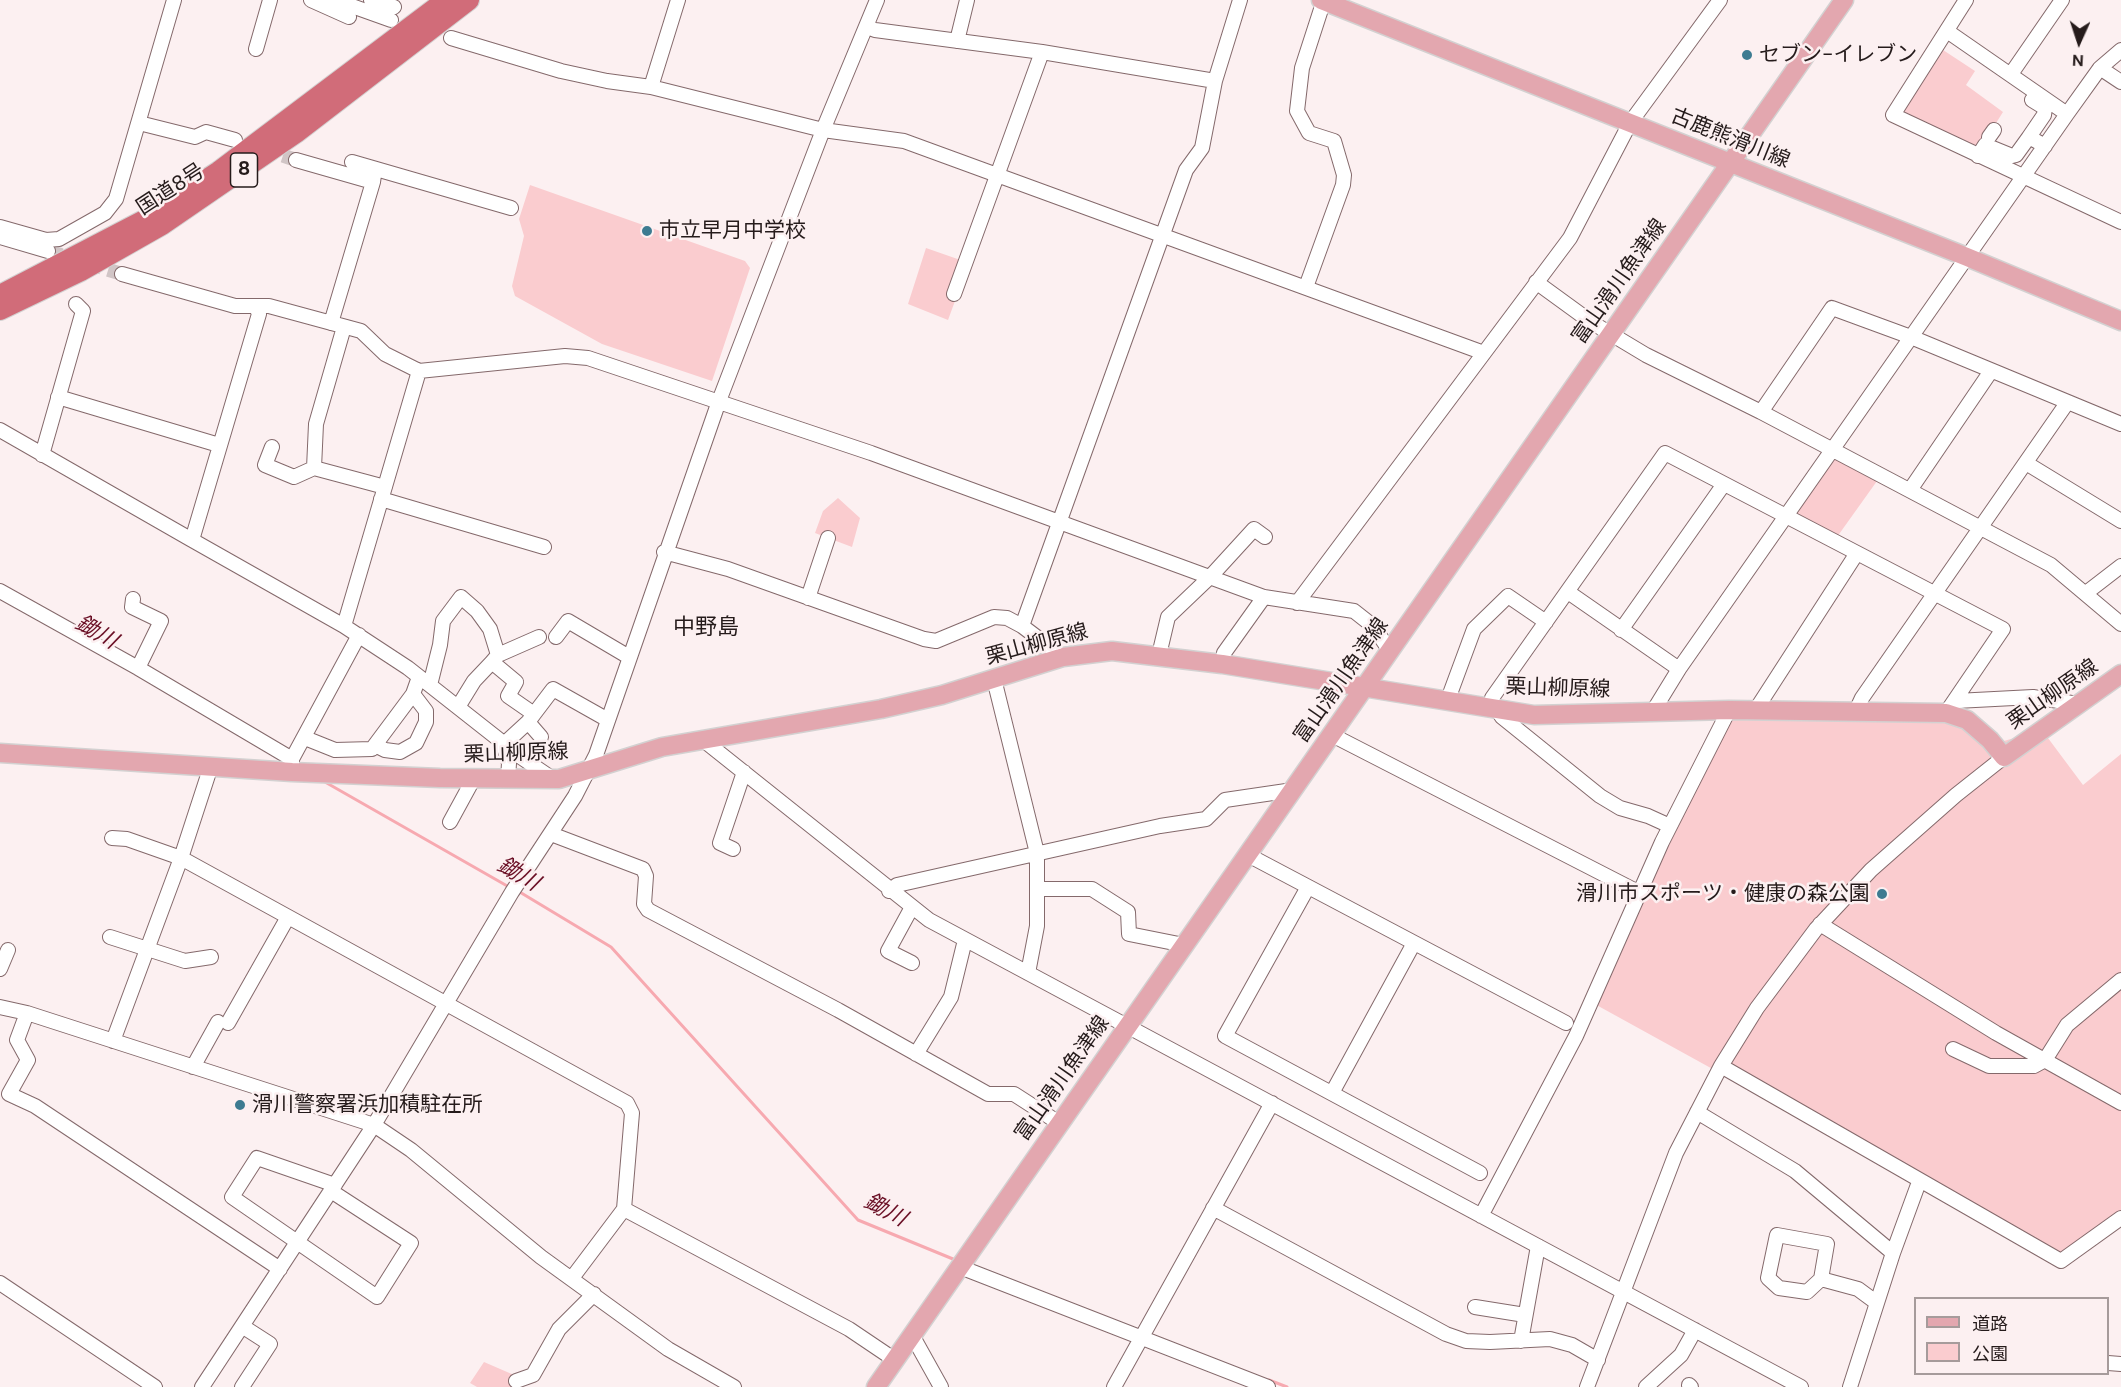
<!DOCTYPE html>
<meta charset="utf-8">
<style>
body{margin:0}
#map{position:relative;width:2121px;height:1387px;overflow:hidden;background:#fcf0f1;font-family:"DM Sans","Noto Sans JP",sans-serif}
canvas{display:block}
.legend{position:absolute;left:1914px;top:1297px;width:195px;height:78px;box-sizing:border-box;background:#fcf0f1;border:2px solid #a69b9b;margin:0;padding:8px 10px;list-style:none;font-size:18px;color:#251b1b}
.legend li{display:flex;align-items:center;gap:12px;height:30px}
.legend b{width:30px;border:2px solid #a69b9b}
.north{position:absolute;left:2049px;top:12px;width:60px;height:60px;-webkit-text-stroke:4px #fcf0f1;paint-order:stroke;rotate:183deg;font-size:16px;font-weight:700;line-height:24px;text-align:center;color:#251b1b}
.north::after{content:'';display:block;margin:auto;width:21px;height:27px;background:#251b1b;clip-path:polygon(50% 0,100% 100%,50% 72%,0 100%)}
</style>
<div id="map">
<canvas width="2121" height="1387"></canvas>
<ul class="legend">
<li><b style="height:8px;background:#e3a7af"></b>道路</li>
<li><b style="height:16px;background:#facccf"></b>公園</li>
</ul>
<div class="north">N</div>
</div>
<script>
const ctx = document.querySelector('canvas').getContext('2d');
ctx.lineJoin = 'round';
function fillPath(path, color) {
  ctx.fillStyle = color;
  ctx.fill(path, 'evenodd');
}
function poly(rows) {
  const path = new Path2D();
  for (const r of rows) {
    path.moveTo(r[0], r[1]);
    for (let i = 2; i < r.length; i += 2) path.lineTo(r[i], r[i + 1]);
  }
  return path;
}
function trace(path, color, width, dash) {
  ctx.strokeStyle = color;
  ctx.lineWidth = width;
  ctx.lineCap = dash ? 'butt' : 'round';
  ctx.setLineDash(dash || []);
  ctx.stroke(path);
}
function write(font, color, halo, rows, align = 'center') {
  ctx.font = font + ' "DM Sans","Noto Sans JP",sans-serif';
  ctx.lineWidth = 5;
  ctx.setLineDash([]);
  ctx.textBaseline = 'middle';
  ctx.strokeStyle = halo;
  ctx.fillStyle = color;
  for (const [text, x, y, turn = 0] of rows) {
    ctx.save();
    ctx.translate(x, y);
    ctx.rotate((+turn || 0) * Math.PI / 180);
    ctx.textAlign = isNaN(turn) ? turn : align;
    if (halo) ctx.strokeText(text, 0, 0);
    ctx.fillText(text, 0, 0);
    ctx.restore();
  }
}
const green = poly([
 [1940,48,1975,71,1966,85,2003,112,1979,150,1904,113,1904,107],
 [530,185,745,261,750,268,712,381,602,344,515,296,512,286,524,236,519,219],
 [926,248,969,263,948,320,908,304],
 [1834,458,1877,481,1837,537,1794,515],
 [838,498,860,518,852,547,815,533,823,511],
 [1729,710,1917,712,1961,727,1983,747,2042,730,2083,785,2121,754,2121,1217,2061,1261,1591,1002],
 [484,1362,514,1375,517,1387,477,1387,470,1383]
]);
const stream = poly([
 [325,782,509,887],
 [518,891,611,947,858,1220,953,1259],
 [1269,1380,1287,1387]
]);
const minorTunnel = poly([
 [263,149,296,160],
 [48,251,122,274]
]);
const minor = poly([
 [311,0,349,17],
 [335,0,391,20],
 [371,0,394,7],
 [1966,0,1893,115,2121,222],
 [867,27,875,30,1042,52,1215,81],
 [1947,31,2067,114],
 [451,38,561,71,607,81,651,87,823,130,904,141,1484,353],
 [957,41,967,0],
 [256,49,270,0],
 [2100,68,2121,82],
 [2011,74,2062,0],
 [651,87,678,0],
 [2032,100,2045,108,2044,115,2029,137,2045,146],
 [139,123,195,137,206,132,235,140],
 [1989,137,1994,130],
 [1978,156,1985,145,2012,156,2016,155,2029,137],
 [296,160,373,182,374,175],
 [352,162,511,208],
 [0,227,46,240,59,239,105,213,116,199,174,0],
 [0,237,48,251],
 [122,274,235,306,269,306,361,331,385,354,419,371,565,356,588,358,871,453,1264,597,1354,611,1373,626,1390,651],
 [1536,282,1591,322,1646,355,1761,412,2051,565,2121,624],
 [1306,287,1343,185,1344,175,1334,141,1309,133,1297,111,1302,68,1324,0],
 [954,294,1042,52],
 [256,307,259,314,192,540,344,626,408,668,502,742,509,763,508,779],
 [331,323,373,182],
 [58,397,219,445],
 [1761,412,1832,308,1911,337,2121,424],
 [0,430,192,540],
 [272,447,265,465,294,477,314,468,385,487],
 [42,455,83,311,76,304],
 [2026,463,2121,521],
 [314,468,316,424,344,327],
 [1910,490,1991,371],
 [381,499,544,547],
 [664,552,728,569,924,639,936,641,994,617,1007,618,1022,626,1063,657],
 [0,591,138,668],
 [1568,592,1679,669],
 [2086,593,2121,566],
 [808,598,828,538],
 [133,599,132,607,161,621,138,668,292,759],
 [1297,603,1570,238,1630,123,1720,0],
 [344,626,419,371],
 [1022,626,1186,170,1202,148,1215,81,1240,0],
 [1621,630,1724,484],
 [556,637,568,621,629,657],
 [498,655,539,637],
 [1159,655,1168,617,1211,576,1254,529,1265,537],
 [1222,664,1224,653,1264,597],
 [994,679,1037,853,1037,926,1028,973],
 [430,685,440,645,443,621,461,597,477,611,490,629,498,655,492,662],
 [1956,701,2033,697,2078,704],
 [1447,702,1474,629,1508,596,1546,622],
 [458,707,474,681,492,662,516,682,508,696,534,714,528,722],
 [1492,710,1492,698,1665,453,2003,629,1946,713],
 [1498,711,1502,717,1600,796,1620,808,1648,816,1670,826],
 [1755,711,1857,553],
 [1652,713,1679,669,2067,114,2100,68,2121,50],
 [1855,713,1862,698,2067,403],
 [534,714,553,689,608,720],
 [1332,735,1640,893],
 [541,737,528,722,503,745,553,779],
 [305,738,335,750,372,749,413,694,419,677],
 [702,739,929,920,1801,1387],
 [375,745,385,750,400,752,416,743,426,722,426,711,413,694],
 [292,766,292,759,359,635],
 [450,822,474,778],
 [551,834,643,869,646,876,644,904,648,910,838,1010,988,1094,1014,1094,1059,1123],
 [112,838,127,839,181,858,627,1103,632,1113,624,1209,572,1278],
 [733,849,720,843,744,772],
 [1248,855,1566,1023],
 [1308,887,1225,1036,1480,1173],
 [1039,889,1092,889,1128,912,1129,934,1184,945],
 [889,891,897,885,1160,826,1206,819,1225,800,1293,790],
 [912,907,888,951,912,963],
 [1820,924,1996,1033,2121,1103],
 [110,937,185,961,211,957],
 [0,969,8,950],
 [0,1007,27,1013,374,1125,411,1150,541,1257,668,1349,734,1387],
 [27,1013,17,1040,28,1060,9,1094,35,1106,280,1269],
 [228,1023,288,917],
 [113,1041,181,858,211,766],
 [1953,1049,1989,1066,2034,1066,2045,1060,2067,1025,2121,980],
 [916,1054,951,997,965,940],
 [1721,1066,2061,1261,2121,1218],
 [193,1067,218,1022],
 [1332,1093,1414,943],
 [1697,1112,1795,1171,1893,1253,1919,1182],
 [331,1191,411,1243,377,1297,232,1197,257,1158,335,1185],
 [1213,1208,1446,1334,1466,1341,1490,1342,1550,1339,1572,1345,1598,1360],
 [624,1209,849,1329,895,1360],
 [1481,1216,1576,1036,1662,842,1729,710],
 [960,1267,1268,1387],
 [1821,1279,1807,1292,1779,1288,1768,1278,1777,1235,1827,1244,1821,1279,1858,1289,1877,1303],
 [0,1283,155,1387],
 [1475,1307,1525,1315],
 [242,1326,270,1344,242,1387],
 [912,1335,941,1387],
 [1521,1341,1538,1246],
 [2108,1363,2121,1364],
 [516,1381,533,1375,559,1329,594,1294],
 [1689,1385,1691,1387],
 [202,1387,374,1125,512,892,575,796,596,755,719,401,823,130,877,0],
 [1114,1387,1272,1103],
 [1587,1387,1676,1153,1721,1066,1757,1008,1816,929,1871,870,1956,795,2004,757],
 [1646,1387,1681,1355,1695,1330],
 [1850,1387,1893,1253]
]);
const major = poly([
 [1321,0,1967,257,2121,321],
 [0,753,292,772,440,778,559,779,662,747,881,709,942,695,1063,657,1112,651,1222,664,1534,715,1729,710,1946,713,1967,720,1990,740,2004,757,2121,674],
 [876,1387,1844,0]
]);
const highway = poly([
 [0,295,144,220,219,171,446,0],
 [0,310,81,271,162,225,296,133,469,0]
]);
const markers = [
 [1747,55,6,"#3d7b91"],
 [647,231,6,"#3d7b91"],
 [1882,894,6,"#3d7b91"],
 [240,1105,6,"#3d7b91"]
];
const shields = [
 [244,170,27]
];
const shieldNames = [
 ["8",244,170]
];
const poiNames = [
 ["セブン-イレブン",1759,55],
 ["市立早月中学校",659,231],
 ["滑川市スポーツ・健康の森公園",1870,894,"right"],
 ["滑川警察署浜加積駐在所",252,1105]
];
const streetNames = [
 ["古鹿熊滑川線",1730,139,22],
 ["国道8号",171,190,-33],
 ["富山滑川魚津線",1620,282,-55],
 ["栗山柳原線",1037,645,-15],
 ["富山滑川魚津線",1342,681,-55],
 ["栗山柳原線",1558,689,2],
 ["栗山柳原線",2053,695,-35],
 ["栗山柳原線",516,754,-2],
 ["富山滑川魚津線",1063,1079,-55]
];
const neighbourhoodNames = [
 ["中野島",706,628]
];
const waterNames = [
 ["鋤川",96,633,30],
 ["鋤川",518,875,30],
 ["鋤川",885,1211,28]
];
fillPath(green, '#facccf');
trace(stream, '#f7a9b0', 3);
trace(minorTunnel, '#d1c5c6', 14, [14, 7]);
trace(minor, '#84696b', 16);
trace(major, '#d3d1d1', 21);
trace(highway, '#d3d1d1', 22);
trace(minor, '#fff', 14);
trace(major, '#e3a7af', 18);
trace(highway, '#d16c79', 20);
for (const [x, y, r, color] of markers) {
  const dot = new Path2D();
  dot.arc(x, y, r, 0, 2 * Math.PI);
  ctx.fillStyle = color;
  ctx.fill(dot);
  trace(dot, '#fcf0f1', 2);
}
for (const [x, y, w] of shields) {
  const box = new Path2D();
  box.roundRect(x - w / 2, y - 17, w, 34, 4.5);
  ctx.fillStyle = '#fcf0f1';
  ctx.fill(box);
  trace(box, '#251b1b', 1.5);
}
write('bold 20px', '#251b1b', null, shieldNames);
write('21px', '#251b1b', '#fcf0f1', poiNames, 'left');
write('21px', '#251b1b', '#fcf0f1', streetNames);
write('22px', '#251b1b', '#fcf0f1', neighbourhoodNames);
write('italic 22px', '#6a0f25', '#fcf0f1', waterNames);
</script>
